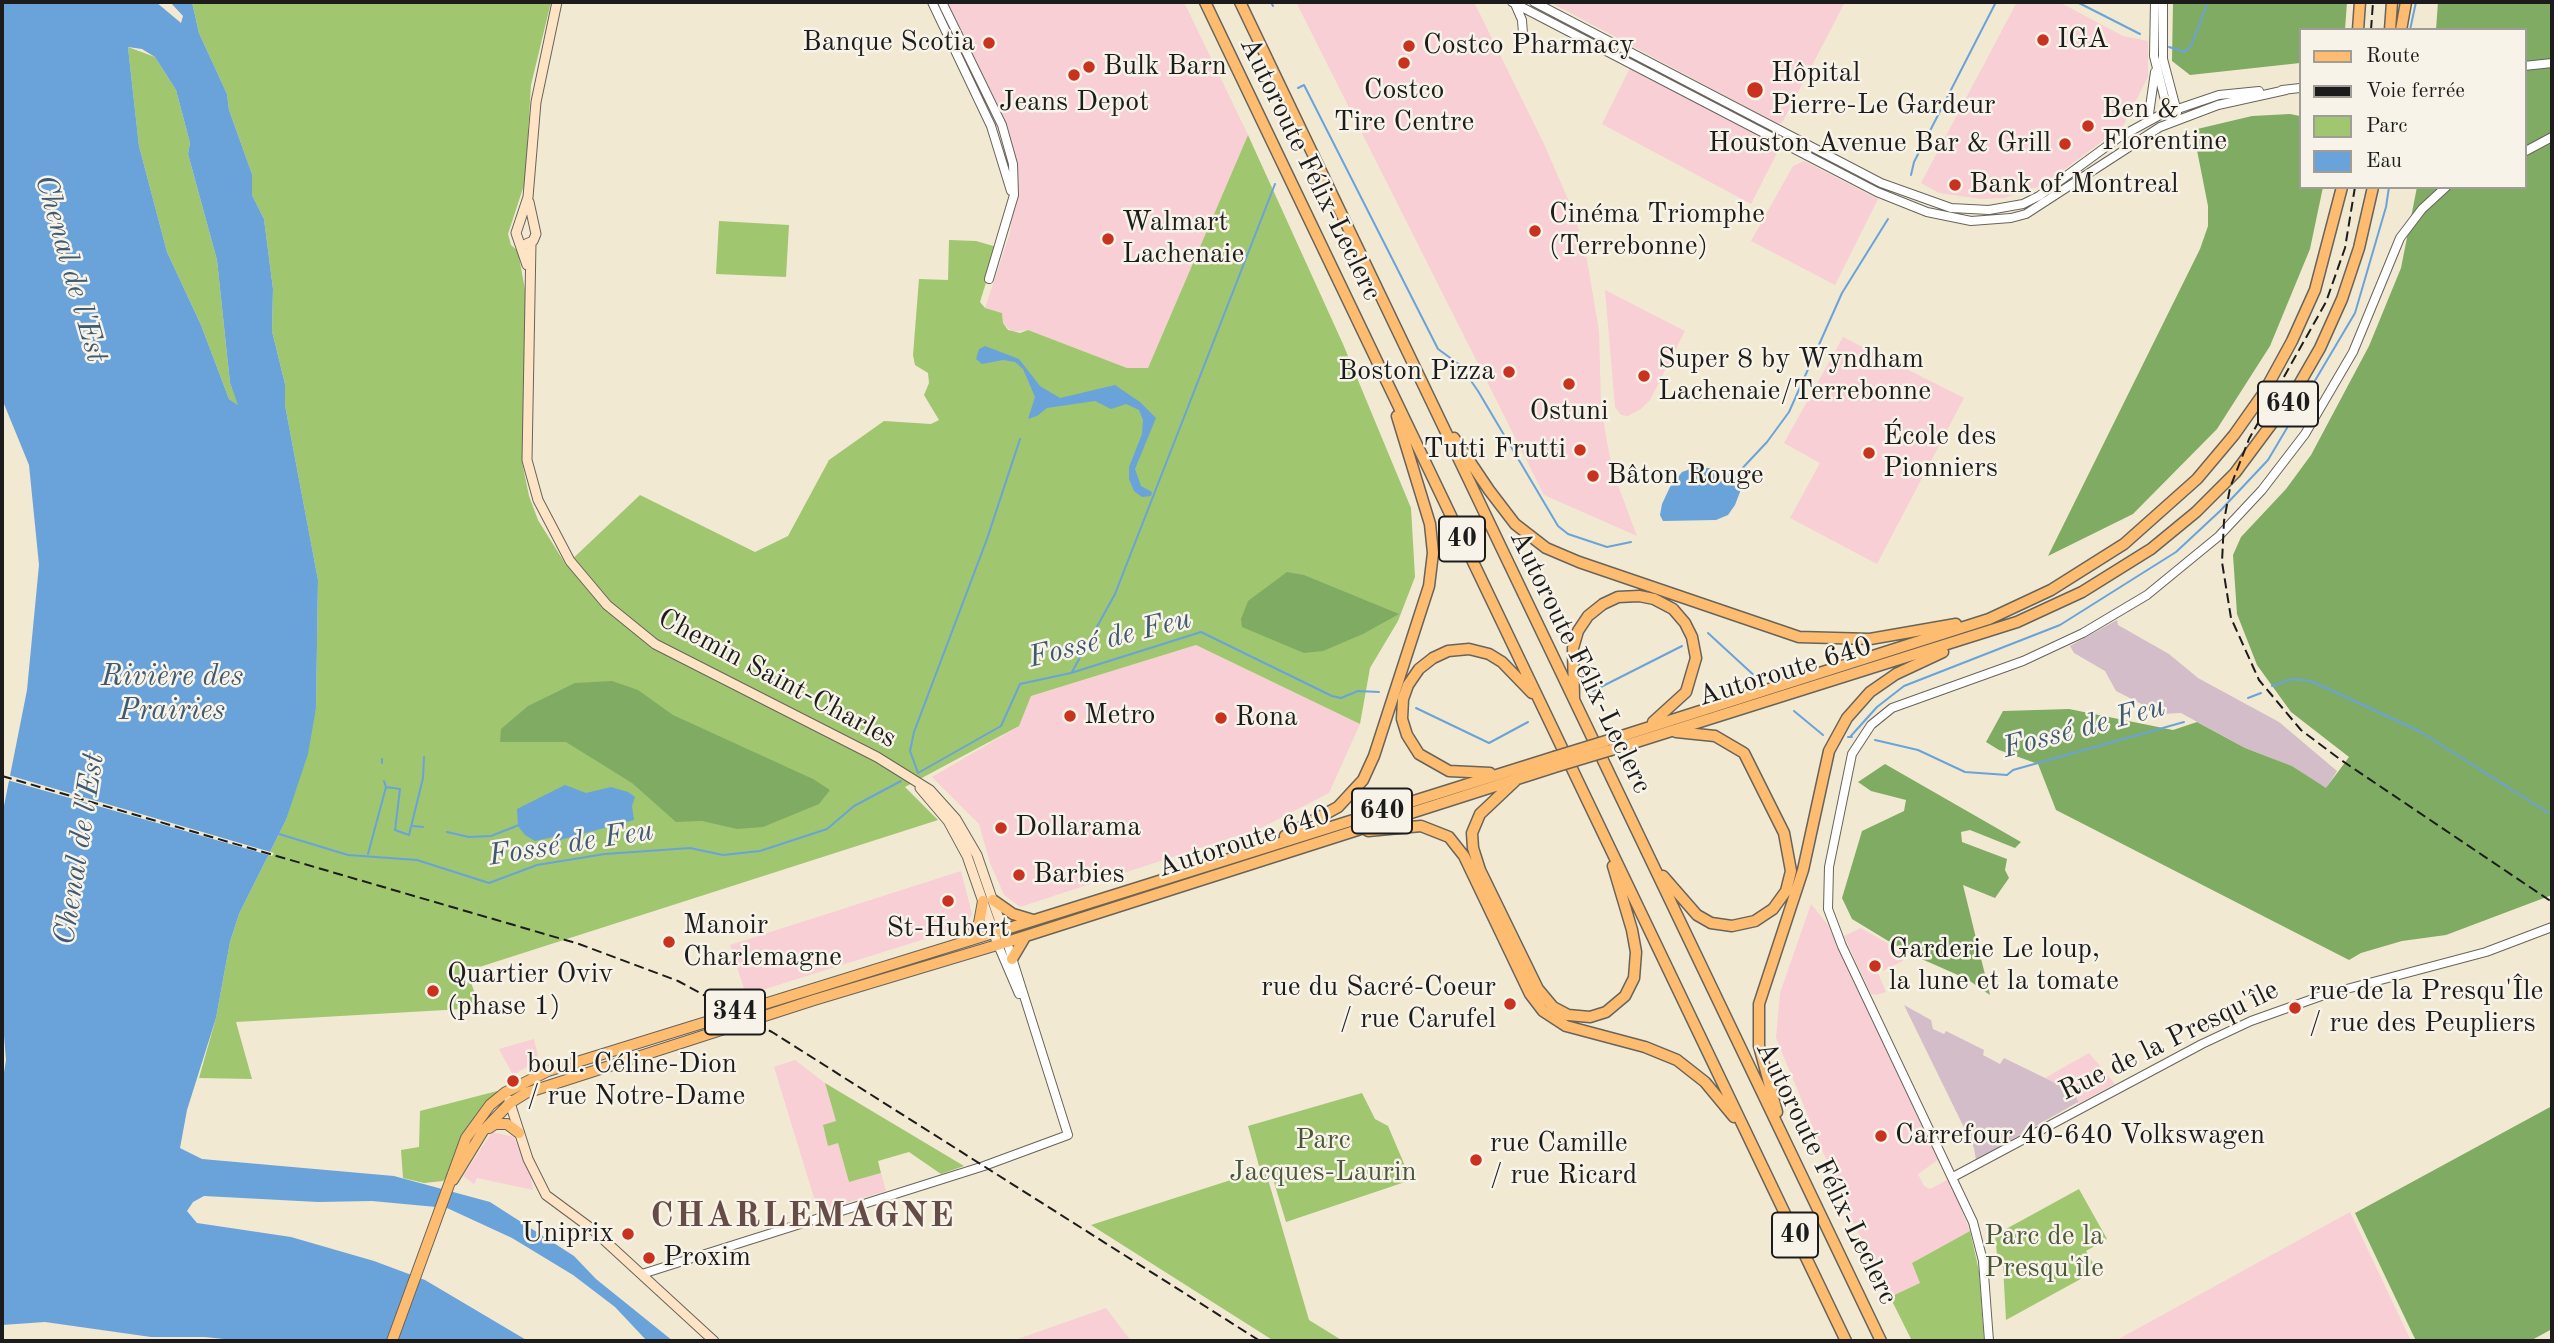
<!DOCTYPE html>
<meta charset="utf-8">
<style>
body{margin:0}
#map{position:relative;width:2554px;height:1343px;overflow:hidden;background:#f2e9d3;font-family:"Old Standard TT",serif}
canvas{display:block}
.frame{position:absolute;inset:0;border:4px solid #1c1c1c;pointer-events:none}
.legend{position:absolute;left:2299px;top:28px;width:228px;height:161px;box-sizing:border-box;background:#f7f3e8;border:2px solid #9f9d96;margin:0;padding:9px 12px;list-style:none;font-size:21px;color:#1c1c1c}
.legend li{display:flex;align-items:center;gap:14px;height:35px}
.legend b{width:35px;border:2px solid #9f9d96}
</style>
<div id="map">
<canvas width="2554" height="1343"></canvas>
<div class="frame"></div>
<ul class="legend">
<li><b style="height:9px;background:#fdbc6f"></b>Route</li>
<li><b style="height:9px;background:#1c1c1c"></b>Voie ferrée</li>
<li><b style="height:19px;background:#a0c670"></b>Parc</li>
<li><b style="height:19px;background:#6aa3d9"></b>Eau</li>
</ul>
</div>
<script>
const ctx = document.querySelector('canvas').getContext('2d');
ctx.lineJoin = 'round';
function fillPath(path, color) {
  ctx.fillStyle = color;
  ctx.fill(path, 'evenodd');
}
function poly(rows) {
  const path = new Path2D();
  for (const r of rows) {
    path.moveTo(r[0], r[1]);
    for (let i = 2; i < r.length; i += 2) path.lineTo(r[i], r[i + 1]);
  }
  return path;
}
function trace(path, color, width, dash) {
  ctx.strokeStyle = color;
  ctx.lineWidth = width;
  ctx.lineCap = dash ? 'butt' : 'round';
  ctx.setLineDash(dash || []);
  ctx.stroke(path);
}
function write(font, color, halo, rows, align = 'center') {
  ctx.font = font + ' "Old Standard TT",serif';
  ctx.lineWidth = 5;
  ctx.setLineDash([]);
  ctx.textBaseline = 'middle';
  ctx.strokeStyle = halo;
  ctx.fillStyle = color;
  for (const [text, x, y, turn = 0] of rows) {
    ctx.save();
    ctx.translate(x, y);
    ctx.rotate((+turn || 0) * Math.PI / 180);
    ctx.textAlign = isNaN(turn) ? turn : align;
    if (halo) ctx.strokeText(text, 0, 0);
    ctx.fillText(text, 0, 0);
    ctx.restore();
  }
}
const built = poly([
 [947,2,1184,2,1248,135,1148,368,1127,368,1028,330,1012,332,1003,323,1002,313,985,308,1010,233,1017,169,1004,119],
 [1296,2,1474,2,1544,144,1574,213,1587,260,1599,331,1601,405,1607,442,1613,472,1637,536,1544,495],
 [1550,2,1845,2,1782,123,1776,123],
 [2017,2,2059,2,2123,36,2148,41,2148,77,2123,126,2043,185,2004,198,1981,199,1939,193,1921,183],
 [1630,68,1780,147,1751,204,1602,124],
 [1804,161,1878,199,1835,285,1751,241,1793,166],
 [1605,290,1685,331,1650,400,1641,409,1628,416,1621,415,1615,407],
 [1843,337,1964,398,1877,564,1790,518,1820,463,1784,443],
 [1196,645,1360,724,1329,793,1261,828,1020,907,1004,895,990,863,979,824,932,777,1019,726,1031,696],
 [961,871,972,914,966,926,746,995,730,945],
 [1811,904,1828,925,1939,1159,1918,1174,1924,1186,1930,1189,1949,1179,1970,1231,1912,1263,1920,1283,1890,1297,1847,1210,1776,1038,1780,993],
 [1861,928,1901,951,1903,961,1878,973,1886,992,1876,995,1871,994,1844,936],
 [534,1039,539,1060,513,1075,499,1049],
 [2089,1053,2115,1084,2077,1104,2078,1096,2045,1078],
 [795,1060,825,1083,836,1121,828,1145,838,1143,849,1182,881,1173,886,1191,818,1211,774,1067],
 [492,1132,514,1137,531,1177,533,1190,477,1178,474,1184,463,1176],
 [2350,1212,2411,1341,2115,1341],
 [1106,1308,1131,1341,1012,1341]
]);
const industrial = poly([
 [2117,620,2118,625,2169,654,2198,678,2279,722,2337,771,2326,789,2292,766,2245,748,2181,713,2161,714,2116,691,2105,671,2074,653,2070,646],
 [1904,1005,1931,1020,1933,1029,1944,1034,1946,1031,1984,1050,1983,1055,2000,1064,2004,1058,2045,1078,2076,1094,2078,1102,1976,1160,1974,1148]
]);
const green = poly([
 [192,2,551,2,531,85,525,182,508,234,511,245,518,251,527,301,522,462,529,496,538,520,566,565,640,495,755,552,788,536,829,460,884,421,931,424,939,420,924,395,929,383,928,373,915,365,913,355,919,279,948,280,949,240,976,241,997,247,980,302,985,308,1002,313,1003,323,1008,330,1020,333,1028,330,1127,368,1148,368,1248,135,1343,344,1411,508,1415,577,1398,621,1370,668,1360,724,1196,645,1031,696,1019,726,905,787,938,820,467,971,480,1008,236,1022,252,1079,199,1078,216,1018,230,942,239,914,286,820,316,708,318,580,285,405,285,384,272,331,273,289,264,219,252,195,252,174,229,110,227,94,199,33],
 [128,47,155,57,176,90,190,143,188,154,217,260,230,383,239,406,229,399,201,325,167,252,139,146],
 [719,221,789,225,786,277,716,274],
 [825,1083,964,1166,941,1174,909,1152,878,1161,881,1173,849,1182,838,1143,828,1146,823,1125,836,1121],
 [505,1089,490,1105,451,1173,443,1181,424,1183,403,1178,401,1150,419,1147,420,1111],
 [1362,1093,1375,1119,1388,1126,1411,1180,1286,1222,1270,1169,1266,1165,1259,1166,1248,1126],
 [1265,1169,1309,1320,1343,1341,1274,1341,1091,1225],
 [2079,1189,2107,1239,2086,1251,2097,1270,2006,1320,2003,1266,1997,1255,1995,1235],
 [1970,1231,1979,1271,1984,1341,1912,1341,1890,1297,1920,1283,1912,1263]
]);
const forest = poly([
 [2173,2,2347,2,2345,30,2300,30,2300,63,2190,75,2172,61],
 [2438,2,2552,2,2552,895,2446,935,2402,941,2361,953,2349,960,2056,810,2038,764,1999,750,1986,742,2003,711,2069,709,2173,730,2197,722,2245,748,2292,766,2326,788,2349,757,2291,712,2257,665,2237,614,2233,555,2241,537,2286,489,2311,455,2369,346,2401,268,2417,187,2524,187,2524,30,2436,30],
 [2290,114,2300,116,2300,187,2323,187,2310,249,2270,346,2217,429,2133,514,2048,556,2200,249,2208,226,2208,206,2193,130,2252,116],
 [1287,572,1304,575,1399,614,1363,634,1323,651,1304,653,1242,627,1241,619,1248,601],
 [612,681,638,690,673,715,813,779,830,790,819,804,763,827,737,829,702,821,676,822,632,783,566,742,500,742,501,729,528,706,575,683],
 [1885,764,2021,842,2015,848,1970,830,1961,832,1962,842,2007,859,2005,870,2009,878,1995,898,1963,885,1990,995,1967,979,1908,953,1852,919,1842,898,1862,831,1904,811,1906,800,1871,791,1858,782],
 [2552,1106,2552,1329,2530,1341,2416,1341,2355,1213]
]);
const water = poly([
 [2,2,156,2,181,23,183,16,170,2,192,2,199,33,227,94,229,110,252,174,252,195,264,219,273,289,272,331,285,384,285,405,318,580,316,708,308,754,286,820,239,914,230,942,216,1018,187,1110,180,1148,202,1159,394,1176,490,1202,574,1256,596,1279,673,1341,647,1341,615,1307,573,1275,512,1238,447,1208,372,1201,318,1202,204,1196,193,1202,187,1211,197,1223,291,1237,374,1261,425,1280,528,1341,243,1341,205,1337,151,1337,45,1322,2,1325,2,1085,6,1060,2,1011,2,816,27,690,39,565,29,465,2,399],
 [128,47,142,49,155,57,176,90,190,143,188,154,217,260,230,383,238,405,229,399,201,325,167,252,139,146],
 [985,346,1019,359,1040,386,1060,398,1115,385,1140,402,1156,418,1135,469,1141,486,1152,492,1151,496,1142,497,1134,491,1129,479,1129,467,1142,434,1143,420,1139,410,1126,404,1111,409,1095,401,1047,408,1037,416,1028,419,1035,397,1023,369,1015,362,1003,360,982,364,976,359,979,349],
 [1696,467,1709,468,1742,478,1743,484,1735,505,1728,515,1716,520,1663,521,1660,515,1662,504,1670,487,1682,472],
 [565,785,586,793,611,787,628,792,635,797,632,806,634,820,560,840,553,837,535,841,525,835,518,826,517,809]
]);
const pier = poly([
 [8,775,274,853,272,856,7,780]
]);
const stream = poly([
 [1271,2,1273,6],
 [2077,2,2140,34],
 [2410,30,2416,2],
 [2169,47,2185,52,2192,44,2208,2],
 [1298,88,1304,85,1438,349,1460,365,1478,391,1558,526,1568,534,1607,547,1631,542],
 [1911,175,1914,162,1996,2],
 [1020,439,987,539,914,732,910,751,918,773,1001,726,1020,684,1071,673,1201,632,1332,696,1341,698,1358,691,1379,692],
 [1736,475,1767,442,1789,412,1842,293,1888,219],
 [1708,633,1758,679],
 [1072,672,1115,594,1275,184],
 [2272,686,2292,679,2311,681,2419,731,2552,815],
 [1593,691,1682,646],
 [2248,698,2261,693],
 [1416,708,1489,743,1528,722],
 [1794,711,1823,735],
 [1848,737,1852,737],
 [1850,737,1877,707,1904,686,2060,625,2176,552,2220,511,2268,460,2355,313,2386,207,2389,187],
 [1875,740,1918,750,1965,772,2007,775,2013,770,2184,722],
 [382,759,382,763],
 [386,787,400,789,395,830,409,835,423,778,424,757],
 [413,826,423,827],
 [447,832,469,837,491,836,519,825],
 [279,834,348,855,417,860,489,883,537,865,605,854,690,848,723,855,760,851,827,829,854,806,901,781],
 [368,854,386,787,384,781]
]);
const tertiary = poly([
 [932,2,991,126,1011,191],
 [942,2,1002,125,1013,164,1014,195,989,279],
 [1512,2,1877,192,1927,212,1971,221,2011,218,2026,214,2160,127,2218,105,2286,90],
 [1534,2,1881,183,1951,208,1989,210,2023,204,2039,196,2118,138,2160,115,2219,95,2259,91],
 [2155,2,2154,56,2169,116],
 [2163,2,2163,59,2177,112],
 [1515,4,1522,20,1523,34],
 [2524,66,2552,63],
 [2282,90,2300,88],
 [2148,121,2155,72],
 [2524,152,2552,137],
 [998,945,1019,994],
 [1953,1177,2202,1044,2251,1021,2324,995,2486,952,2552,927],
 [642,1274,984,1166,1068,1135,1007,942],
 [1989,1341,1983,1261,1973,1222,1842,946,1828,909,1829,867,1852,754,1871,725,1892,708,2023,661,2083,633,2147,595,2219,536,2262,490,2305,434,2353,352,2400,238,2422,209,2446,187]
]);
const secondary = poly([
 [531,243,527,460,538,500,570,561,607,605,655,644,877,757,930,790,956,819,977,855,1007,942],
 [526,244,533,241,536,234,529,202],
 [527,265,516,233,528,197,536,102,557,2],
 [920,788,948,821,967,856,998,945],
 [509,1100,528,1159,546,1195,592,1229,714,1341]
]);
const primary = poly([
 [968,940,979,923,983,901],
 [489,1128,495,1124,507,1124,519,1133],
 [453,1180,483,1131,510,1103,526,1093,814,1000,1007,942],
 [392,1341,466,1138,490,1105,506,1092,548,1071,1003,930]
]);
const motorway = poly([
 [1205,2,1846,1341],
 [1240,2,1881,1341],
 [2358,30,2360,2],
 [2390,30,2392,2],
 [2401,30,2406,2],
 [1454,438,1489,490,1515,524,1546,548,1579,562,1799,637,1870,639,1956,624],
 [1574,698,1573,648,1578,631,1588,616,1603,604,1618,597,1639,596,1654,599,1673,609,1685,623,1692,637,1696,658,1686,692,1653,722],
 [1606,741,1989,619,2051,590,2124,544,2197,479,2234,435,2263,394,2292,341,2315,290,2342,187],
 [1611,750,2017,622,2082,592,2151,549,2196,512,2235,473,2293,395,2320,348,2342,299,2359,248,2373,187],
 [1490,773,1449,771,1419,754,1407,735,1402,719,1403,699,1408,685,1419,669,1433,658,1448,651,1469,649,1489,654,1502,662,1532,693],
 [1515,781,1480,814,1472,833,1473,848,1480,870,1538,989,1553,1007,1568,1015,1590,1017,1606,1012,1625,996,1634,978,1636,952,1632,930,1613,866],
 [1368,831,1421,826,1449,837,1464,856,1530,994,1543,1011,1566,1026,1645,1047,1677,1060,1705,1082,1734,1117],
 [1285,836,1338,807,1363,780,1374,756,1429,586,1433,553,1430,524,1397,416],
 [1663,876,1697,915,1711,923,1732,926,1755,921,1773,909,1786,891,1791,871,1784,833,1744,753,1715,736,1676,732],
 [993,900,1013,914,1033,920],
 [1003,930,1554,757],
 [1007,942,1558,766],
 [1012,959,1025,937],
 [1777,1112,1759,1046,1759,1004,1803,870,1829,751,1847,718,1870,692,1896,674,1943,652]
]);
const rail = poly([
 [2371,30,2373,2],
 [2355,187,2345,248,2326,302,2249,439,2230,488,2224,521,2222,562,2231,618,2259,680,2301,730,2341,760,2552,902],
 [2,776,579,944,678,981,772,1032,1260,1341]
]);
const motorwayBridge = poly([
 [1554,757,1606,741],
 [1558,766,1611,750]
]);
const markers = [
 [2043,40,7,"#c8321e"],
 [989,43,7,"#c8321e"],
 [1409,46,7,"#c8321e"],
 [1404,63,7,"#c8321e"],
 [1089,67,7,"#c8321e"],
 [1074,75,7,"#c8321e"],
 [1755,90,9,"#c8321e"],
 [2088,126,7,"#c8321e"],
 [2065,144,7,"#c8321e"],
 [1955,185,7,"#c8321e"],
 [1535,231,7,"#c8321e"],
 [1108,239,7,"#c8321e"],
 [1509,372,7,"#c8321e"],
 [1644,376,7,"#c8321e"],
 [1569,384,7,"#c8321e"],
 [1580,450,7,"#c8321e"],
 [1869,453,7,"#c8321e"],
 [1593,476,7,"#c8321e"],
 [1070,716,7,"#c8321e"],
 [1221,718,7,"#c8321e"],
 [1001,828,7,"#c8321e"],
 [1019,875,7,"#c8321e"],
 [948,901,7,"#c8321e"],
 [669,942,7,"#c8321e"],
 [1875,966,7,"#c8321e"],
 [433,991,7,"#c8321e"],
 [1510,1004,7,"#c8321e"],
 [2295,1008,7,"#c8321e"],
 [513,1081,7,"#c8321e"],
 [1881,1136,7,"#c8321e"],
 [1476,1160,7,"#c8321e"],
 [628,1234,7,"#c8321e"],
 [649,1258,7,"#c8321e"]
];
const shields = [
 [2288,404,60],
 [1462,539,46],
 [1382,811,60],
 [735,1012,60],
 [1795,1235,46]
];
const shieldNames = [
 ["640",2288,404],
 ["40",1462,539],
 ["640",1382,811],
 ["344",735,1012],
 ["40",1795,1235]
];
const poiNames = [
 ["IGA",2057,40],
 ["Banque Scotia",975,43,"right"],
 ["Costco Pharmacy",1423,46],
 ["Bulk Barn",1103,67],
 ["Hôpital",1771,74],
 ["Pierre-Le Gardeur",1771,106],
 ["Costco",1404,91,"center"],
 ["Tire Centre",1404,123,"center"],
 ["Jeans Depot",1074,103,"center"],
 ["Ben &",2102,110],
 ["Florentine",2102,142],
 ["Houston Avenue Bar & Grill",2051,144,"right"],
 ["Bank of Montreal",1969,185],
 ["Cinéma Triomphe",1549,215],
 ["(Terrebonne)",1549,247],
 ["Walmart",1122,223],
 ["Lachenaie",1122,255],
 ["Super 8 by Wyndham",1658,360],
 ["Lachenaie/Terrebonne",1658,392],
 ["Boston Pizza",1495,372,"right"],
 ["Ostuni",1569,412,"center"],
 ["École des",1883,437],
 ["Pionniers",1883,469],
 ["Tutti Frutti",1566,450,"right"],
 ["Bâton Rouge",1607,476],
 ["Metro",1084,716],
 ["Rona",1235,718],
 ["Dollarama",1015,828],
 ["Barbies",1033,875],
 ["Manoir",683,926],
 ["Charlemagne",683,958],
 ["St-Hubert",948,929,"center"],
 ["Garderie Le loup,",1889,950],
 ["la lune et la tomate",1889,982],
 ["Quartier Oviv",447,975],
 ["(phase 1)",447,1007],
 ["rue du Sacré-Coeur",1496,988,"right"],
 ["/ rue Carufel",1496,1020,"right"],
 ["rue de la Presqu'Île",2309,992],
 ["/ rue des Peupliers",2309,1024],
 ["boul. Céline-Dion",527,1065],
 ["/ rue Notre-Dame",527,1097],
 ["Carrefour 40-640 Volkswagen",1895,1136],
 ["rue Camille",1490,1144],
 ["/ rue Ricard",1490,1176],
 ["Uniprix",614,1234,"right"],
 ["Proxim",663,1258]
];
const streetNames = [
 ["Autoroute Félix-Leclerc",1310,169,64],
 ["Autoroute Félix-Leclerc",1580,662,64],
 ["Autoroute 640",1785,672,-17],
 ["Chemin Saint-Charles",777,679,28],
 ["Autoroute 640",1244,842,-18],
 ["Rue de la Presqu'île",2169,1041,-26],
 ["Autoroute Félix-Leclerc",1826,1173,64]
];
const parkNames = [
 ["Parc",1323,1141],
 ["Jacques-Laurin",1323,1173],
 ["Parc de la",2044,1237],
 ["Presqu'île",2044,1269]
];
const waterNames = [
 ["Chenal de l'Est",70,269,74],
 ["Fossé de Feu",1110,639,-14],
 ["Rivière des",172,677],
 ["Prairies",172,711],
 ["Fossé de Feu",2084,728,-15],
 ["Fossé de Feu",571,844,-9],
 ["Chenal de l'Est",80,849,-81]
];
const districtNames = [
 ["CHARLEMAGNE",803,1217]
];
fillPath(built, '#f7cfd4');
fillPath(industrial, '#d2bdc8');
fillPath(green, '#a0c670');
fillPath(forest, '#80ab62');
fillPath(water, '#6aa3d9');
fillPath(pier, '#f2e9d3');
trace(stream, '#6aa3d9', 2);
trace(tertiary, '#67645c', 10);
trace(secondary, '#67645c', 11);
trace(primary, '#67645c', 12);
trace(motorway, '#67645c', 13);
trace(tertiary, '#fff', 8);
trace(secondary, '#fee4c5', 9);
trace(primary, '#fdbc6f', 10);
trace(motorway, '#fdbc6f', 10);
trace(rail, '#1c1c1c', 2, [10, 5]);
trace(motorwayBridge, '#67645c', 13, []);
trace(motorwayBridge, '#fdbc6f', 10);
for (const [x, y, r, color] of markers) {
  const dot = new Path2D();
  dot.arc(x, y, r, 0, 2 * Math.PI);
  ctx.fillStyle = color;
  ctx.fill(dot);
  trace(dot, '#f7f3e8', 2.5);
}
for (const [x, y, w] of shields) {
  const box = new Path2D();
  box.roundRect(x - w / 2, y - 22.5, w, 45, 5);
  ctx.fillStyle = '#f7f3e8';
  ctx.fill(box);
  trace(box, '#1c1c1c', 2);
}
write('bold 26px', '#1c1c1c', null, shieldNames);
write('28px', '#1c1c1c', '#f7f3e8', poiNames, 'left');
write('28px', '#1c1c1c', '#f7f3e8', streetNames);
write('28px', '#4a5839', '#f7f3e8', parkNames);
write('italic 30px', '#3f5971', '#f7f3e8', waterNames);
ctx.letterSpacing = '2px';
write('bold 35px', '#664c47', '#f7f3e8', districtNames);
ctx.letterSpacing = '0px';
</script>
